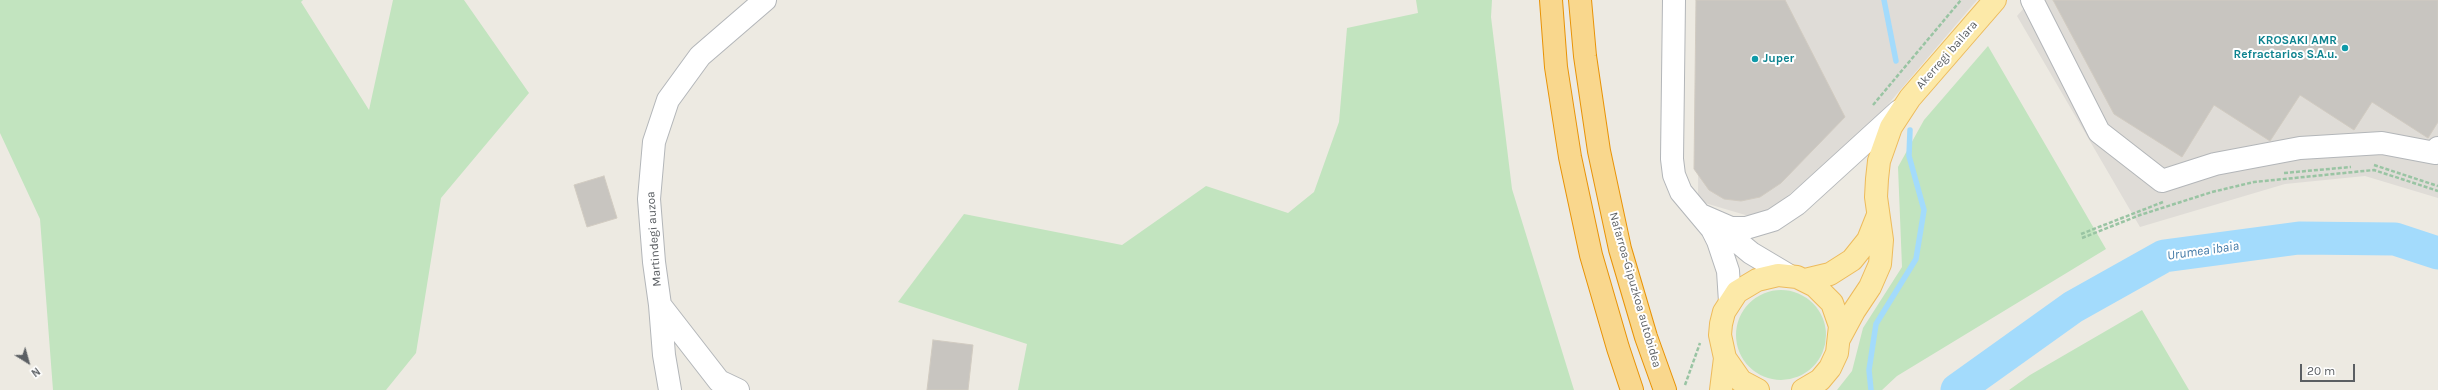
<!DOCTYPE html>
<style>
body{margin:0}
#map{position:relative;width:2438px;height:390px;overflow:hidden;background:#edeae2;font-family:Karla,sans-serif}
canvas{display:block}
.north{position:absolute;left:8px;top:342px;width:40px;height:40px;-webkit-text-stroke:3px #fff;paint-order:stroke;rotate:143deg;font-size:11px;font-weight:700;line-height:16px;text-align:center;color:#5b5f63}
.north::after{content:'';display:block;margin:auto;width:14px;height:18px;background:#5b5f63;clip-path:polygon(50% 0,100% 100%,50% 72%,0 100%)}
.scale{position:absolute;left:2300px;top:364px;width:55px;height:18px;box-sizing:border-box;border:2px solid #5b5f63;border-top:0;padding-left:5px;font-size:12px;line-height:14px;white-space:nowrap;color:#5b5f63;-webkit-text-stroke:3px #fff;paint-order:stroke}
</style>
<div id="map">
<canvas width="2438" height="390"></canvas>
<div class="north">N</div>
<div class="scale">20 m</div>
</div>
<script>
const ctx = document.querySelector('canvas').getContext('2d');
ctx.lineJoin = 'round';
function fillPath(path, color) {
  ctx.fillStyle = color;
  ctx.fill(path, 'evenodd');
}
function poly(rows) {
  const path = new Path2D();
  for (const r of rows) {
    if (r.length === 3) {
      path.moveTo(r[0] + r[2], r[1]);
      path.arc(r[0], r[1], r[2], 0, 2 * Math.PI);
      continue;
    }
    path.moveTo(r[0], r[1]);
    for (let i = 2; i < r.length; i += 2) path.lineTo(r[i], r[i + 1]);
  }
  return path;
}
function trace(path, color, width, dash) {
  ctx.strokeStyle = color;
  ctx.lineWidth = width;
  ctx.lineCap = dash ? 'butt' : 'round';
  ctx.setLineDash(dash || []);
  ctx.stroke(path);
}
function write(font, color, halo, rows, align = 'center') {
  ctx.font = font + ' Karla,sans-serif';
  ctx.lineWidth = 4;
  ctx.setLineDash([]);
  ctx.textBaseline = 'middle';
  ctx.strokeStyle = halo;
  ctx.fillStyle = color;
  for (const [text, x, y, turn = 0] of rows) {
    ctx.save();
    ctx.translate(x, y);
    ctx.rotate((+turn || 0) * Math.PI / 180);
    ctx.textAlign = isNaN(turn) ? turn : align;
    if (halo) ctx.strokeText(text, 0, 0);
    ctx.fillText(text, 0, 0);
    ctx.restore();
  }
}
const industrial = poly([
 [1699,0,1977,0,1861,136,1759,219,1698,201],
 [2031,0,2438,0,2438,198,2365,176,2285,184,2140,227,2017,16]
]);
const green = poly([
 [0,0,303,0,301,2,369,110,393,0,464,0,529,93,441,198,416,353,386,390,53,390,40,219,0,133],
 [1416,0,1492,0,1491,17,1512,189,1574,390,1018,390,1027,344,898,302,964,214,1122,245,1206,186,1288,213,1314,192,1339,122,1347,28,1418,13],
 [1988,46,2106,249,1897,376,1882,390,1837,390,1852,371,1863,328,1902,267,1898,167,1924,120],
 [1781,335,45],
 [2142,310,2189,390,2009,390,2030,375]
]);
const stream = poly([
 [1884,0,1896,61],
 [1871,390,1869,370,1876,324,1916,259,1924,210,1909,156,1910,130]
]);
const river = poly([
 [1957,390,2073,307,2164,256,2299,238,2395,239,2438,253]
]);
const building = poly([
 [1696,0,1785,0,1845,117,1781,183,1760,197,1741,201,1724,199,1709,190,1694,169,1696,0],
 [2053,0,2438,0,2438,122,2428,138,2372,102,2354,130,2300,95,2270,141,2214,105,2182,157,2114,114,2053,0],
 [604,176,617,218,587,227,574,185,604,176],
 [933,340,973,345,968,390,927,390,933,340]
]);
const path = poly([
 [1873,105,1961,0],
 [2374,165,2438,186],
 [2284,173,2351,167],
 [2081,234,2163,202],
 [2082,238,2140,215,2212,192,2254,182,2374,170,2438,191],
 [1685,385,1700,343]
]);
const minor = poly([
 [1674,0,1672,159,1674,175,1681,192,1712,229,1718,241,1728,271,1730,302],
 [2032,0,2099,132,2162,181,2215,164,2300,148,2382,143,2435,153,2438,148],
 [1701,215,1731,228,1746,228,1773,220,1797,204,1899,111],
 [1716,224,1751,253,1788,275],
 [660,305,664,355,670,390],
 [738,390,719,381,660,305,654,262,649,199,654,142,668,100,700,56,765,0]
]);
const major = poly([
 [1805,280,1830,274,1852,260,1868,240,1878,215],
 [1840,337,1854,311,1870,287,1880,264,1882,240,1876,197,1877,179,1879,161,1891,127,1910,98,1995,0],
 [1721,390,1725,358],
 [1758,390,1741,381,1725,358,1720,335,1721,324,1724,312,1737,292,1757,280,1778,275,1797,277,1815,286,1832,303,1840,326,1837,353,1830,368,1820,380,1803,390]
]);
const highway = poly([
 [1551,0,1556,67,1570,157,1591,255,1618,348,1632,390],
 [1580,0,1585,56,1599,151,1620,249,1646,337,1665,390]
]);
const markers = [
 [2345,48,4,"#0f9aa8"],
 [1755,59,4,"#0f9aa8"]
];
const cultureNames = [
 ["KROSAKI AMR",2337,41],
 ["Refractarios S.A.u.",2337,55],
 ["Juper",1763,59,"left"]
];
const streetNames = [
 ["Akerregi bailara",1947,55,-49],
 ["Martindegi auzoa",654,239,-94],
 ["Nafarroa-Gipuzkoa autobidea",1635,290,74]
];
const waterNames = [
 ["Urumea ibaia",2203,251,-8]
];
fillPath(industrial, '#dfdcd7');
fillPath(green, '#c2e4bf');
trace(stream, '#a3dbfc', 5.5);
trace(river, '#a3dbfc', 33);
fillPath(building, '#c8c5c0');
trace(building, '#d1cbc1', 1);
trace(minor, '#b3b6b9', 24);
trace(major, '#edbb5c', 24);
trace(highway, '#e89307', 24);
trace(path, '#99c4a3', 2.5, [4, 2]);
trace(minor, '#fff', 22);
trace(major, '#fce9a8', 22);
trace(highway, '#f9d78d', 22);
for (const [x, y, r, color] of markers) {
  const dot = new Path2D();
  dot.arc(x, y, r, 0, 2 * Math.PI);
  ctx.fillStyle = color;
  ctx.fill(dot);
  trace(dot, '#fff', 1.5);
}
write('bold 12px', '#0d838f', '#fff', cultureNames, 'right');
write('12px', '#5b5f63', '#fff', streetNames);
write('italic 13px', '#3f77a5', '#fff', waterNames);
</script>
